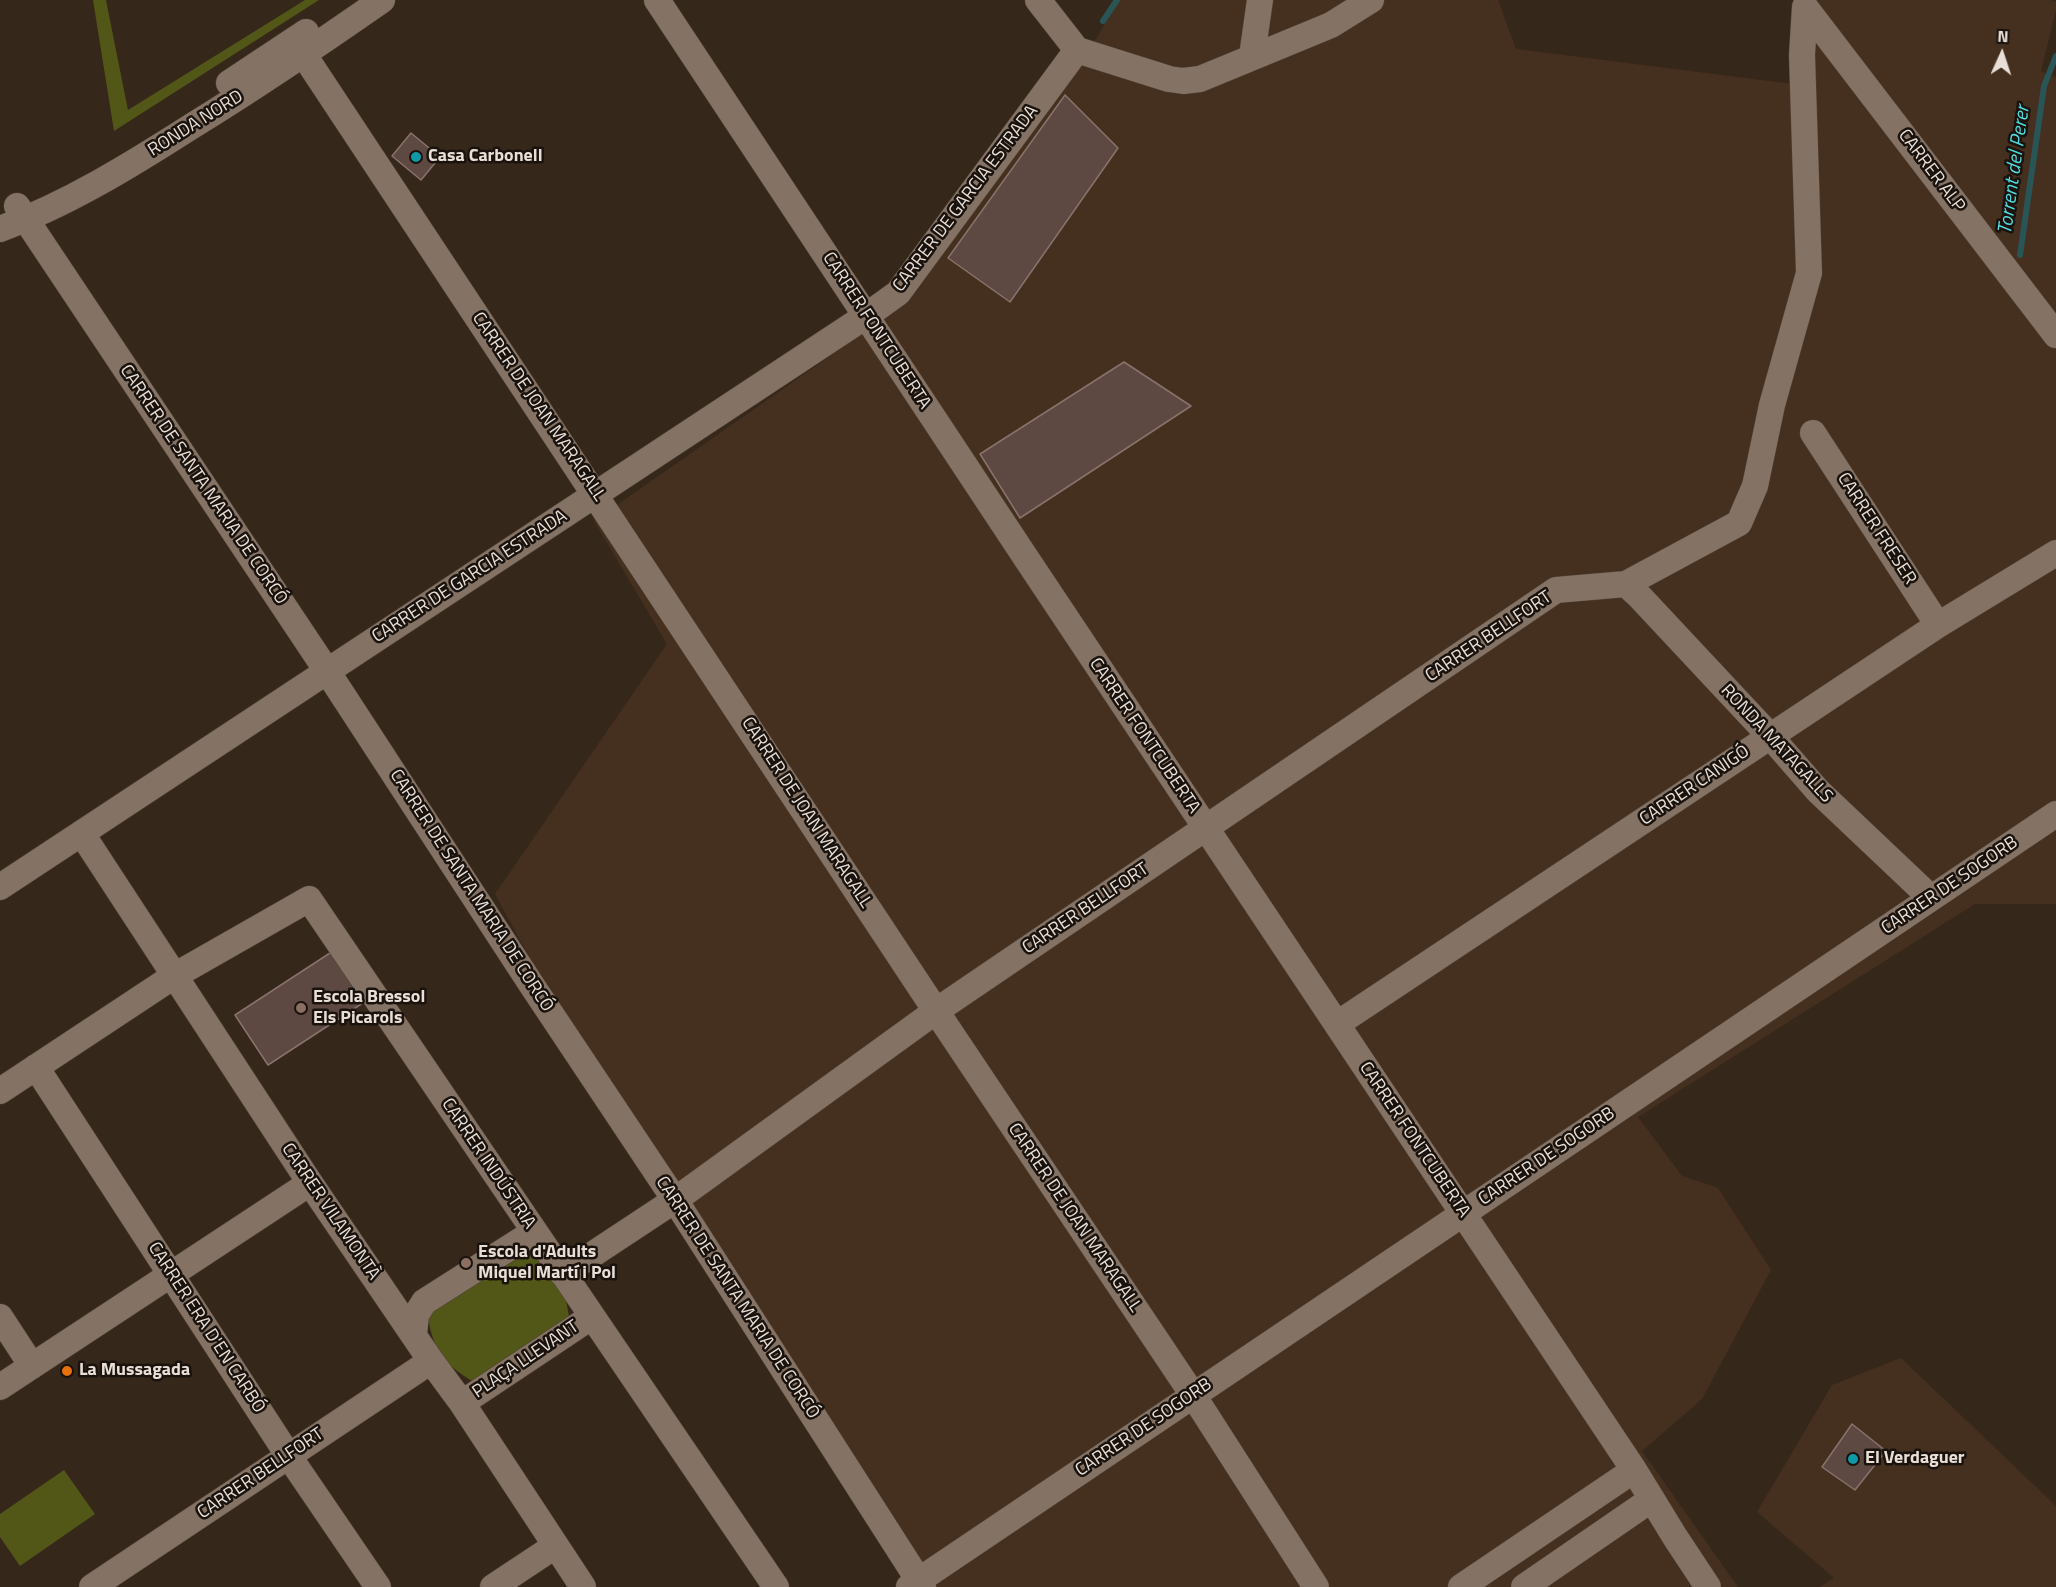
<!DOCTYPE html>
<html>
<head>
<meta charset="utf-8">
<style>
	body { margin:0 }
	#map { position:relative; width:2056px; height:1587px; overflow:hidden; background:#36271b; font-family:"Titillium Web",sans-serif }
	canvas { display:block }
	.north { position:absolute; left:1972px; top:24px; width:60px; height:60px; -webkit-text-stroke:4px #19120d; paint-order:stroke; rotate:3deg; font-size:16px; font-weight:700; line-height:24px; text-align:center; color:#e9dfd7 }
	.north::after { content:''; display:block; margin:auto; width:21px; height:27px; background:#e9dfd7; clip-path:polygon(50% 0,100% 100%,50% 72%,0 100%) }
</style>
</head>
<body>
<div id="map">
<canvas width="2056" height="1587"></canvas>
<div class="north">N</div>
</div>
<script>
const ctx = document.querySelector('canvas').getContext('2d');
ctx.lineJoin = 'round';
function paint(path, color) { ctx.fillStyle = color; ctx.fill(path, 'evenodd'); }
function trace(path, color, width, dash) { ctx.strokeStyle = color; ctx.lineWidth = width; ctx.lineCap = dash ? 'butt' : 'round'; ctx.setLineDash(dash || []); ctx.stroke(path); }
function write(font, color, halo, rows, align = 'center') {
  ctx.font = font + ' "Titillium Web",sans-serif'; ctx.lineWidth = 5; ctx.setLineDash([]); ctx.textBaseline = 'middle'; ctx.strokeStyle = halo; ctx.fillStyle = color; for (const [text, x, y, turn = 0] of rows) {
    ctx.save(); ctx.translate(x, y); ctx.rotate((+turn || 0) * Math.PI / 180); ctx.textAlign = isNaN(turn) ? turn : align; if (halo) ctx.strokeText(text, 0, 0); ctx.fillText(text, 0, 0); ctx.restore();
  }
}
paint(new Path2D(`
	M1117,0H1498L1516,49L1793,84L1795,0H2051L2056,2V10L2041,71L2056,77V904H1975L1638,1117L1682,1176L1718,1188L1771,1270L1702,1399L1642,1451L1738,1587H930L530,987L531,960L495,894L667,644L594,521L856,338L906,297L1077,61L1098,36Z
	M1901,1358L2056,1506V1587H1820L1834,1578L1757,1512L1832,1385Z`), '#45301f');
paint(new Path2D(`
	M93,0H106L128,110L305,0H319L114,131Z
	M520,1249L541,1261L566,1300L570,1322L474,1382C441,1363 432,1348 427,1310Z
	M64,1470L95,1514L20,1566L0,1537V1514Z`), '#525617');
trace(new Path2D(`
	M1103,21L1117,0
	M2020,255L2044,86L2056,56`), '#295556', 6);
const building = new Path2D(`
	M1065,95L1118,148L1010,302L948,258Z
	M411,133L440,157L421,180L392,156Z
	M1124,362L1191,406L1020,518L980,454Z
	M333,951L366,1001L268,1065L235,1015Z
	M1852,1424L1886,1451L1855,1490L1822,1467Z`);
paint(building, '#5d4842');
trace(building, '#89726c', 1.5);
const minor = new Path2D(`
	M657,0L1026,558L1634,1470L1675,1537L1708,1587
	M1038,0L1077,50
	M1805,7L2056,335
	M294,40L936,1011L1193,1395L1316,1587
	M1077,50L1169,79L1183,81L1200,79L1331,25L1371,0
	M1252,56L1260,0
	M229,83L306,32
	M17,206L327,671L533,987L675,1200L923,1587
	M0,229C68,204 131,165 192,126C257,86 319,44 382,0
	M1813,433L1938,625
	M1626,584L1640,597L1770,736L1818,791L1931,898
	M82,834L310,1183L431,1361L462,1403L583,1587
	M0,887L866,316L898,293L1077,50
	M1337,1024L1938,625L2056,553
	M36,1067L288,1455L378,1587
	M0,1091L174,976L309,899L776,1587
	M563,1274L675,1200L936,1011L1556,590L1626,584L1739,523L1755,486L1772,405L1809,273L1802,55L1805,7
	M0,1317L32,1366
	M414,1334L416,1315L424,1302L534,1232
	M0,1387L310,1183
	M462,1403L591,1317
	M92,1587L431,1361
	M493,1587L555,1546
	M909,1587L2056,814
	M1461,1587L1634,1470
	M1524,1587L1652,1499`);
trace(minor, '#4f4237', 27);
trace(minor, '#847264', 26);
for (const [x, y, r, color] of [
	[416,157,6,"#0f9aa8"],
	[301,1008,6,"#8d6e63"],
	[466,1263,6,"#8d6e63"],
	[67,1371,6,"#e8710a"],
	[1853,1459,6,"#0f9aa8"]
]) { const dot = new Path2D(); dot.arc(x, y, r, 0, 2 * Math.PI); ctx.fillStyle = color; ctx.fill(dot); trace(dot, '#19120d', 2); }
write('18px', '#e9dfd7', '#19120d', [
	["RONDA NORD",196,124,-32],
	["CARRER ALP",1931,171,53],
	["CARRER DE GARCIA ESTRADA",966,199,-53],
	["CARRER FONTCUBERTA",876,331,57],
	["CARRER DE JOAN MARAGALL",538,407,56],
	["CARRER DE SANTA MARIA DE CORCÓ",203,485,56],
	["CARRER FRESER",1876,529,57],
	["CARRER DE GARCIA ESTRADA",470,577,-33],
	["CARRER BELLFORT",1489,637,-34],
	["CARRER FONTCUBERTA",1144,736,56],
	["RONDA MATAGALLS",1776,744,47],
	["CARRER CANIGÓ",1695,786,-34],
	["CARRER DE JOAN MARAGALL",806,813,57],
	["CARRER DE SOGORB",1950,886,-34],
	["CARRER DE SANTA MARIA DE CORCÓ",471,891,57],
	["CARRER BELLFORT",1086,909,-34],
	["CARRER FONTCUBERTA",1414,1140,56],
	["CARRER DE SOGORB",1547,1157,-34],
	["CARRER INDÚSTRIA",488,1164,56],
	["CARRER VILAMONTÀ",330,1212,56],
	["CARRER DE JOAN MARAGALL",1074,1218,56],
	["CARRER DE SANTA MARIA DE CORCÓ",737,1298,57],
	["CARRER ERA D'EN CARBÓ",206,1328,57],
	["PLAÇA LLEVANT",526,1360,-34],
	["CARRER DE SOGORB",1144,1428,-34],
	["CARRER BELLFORT",261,1474,-34]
]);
write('bold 18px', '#e9dfd7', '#19120d', [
	["Casa Carbonell",428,157],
	["Escola Bressol",313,998],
	["Els Picarols",313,1019],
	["Escola d'Adults",478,1253],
	["Miquel Martí i Pol",478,1274],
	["La Mussagada",79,1371],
	["El Verdaguer",1865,1459]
], 'left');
write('italic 20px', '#4cdee1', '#19120d', [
	["Torrent del Perer",2015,170,-82]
]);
</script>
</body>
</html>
